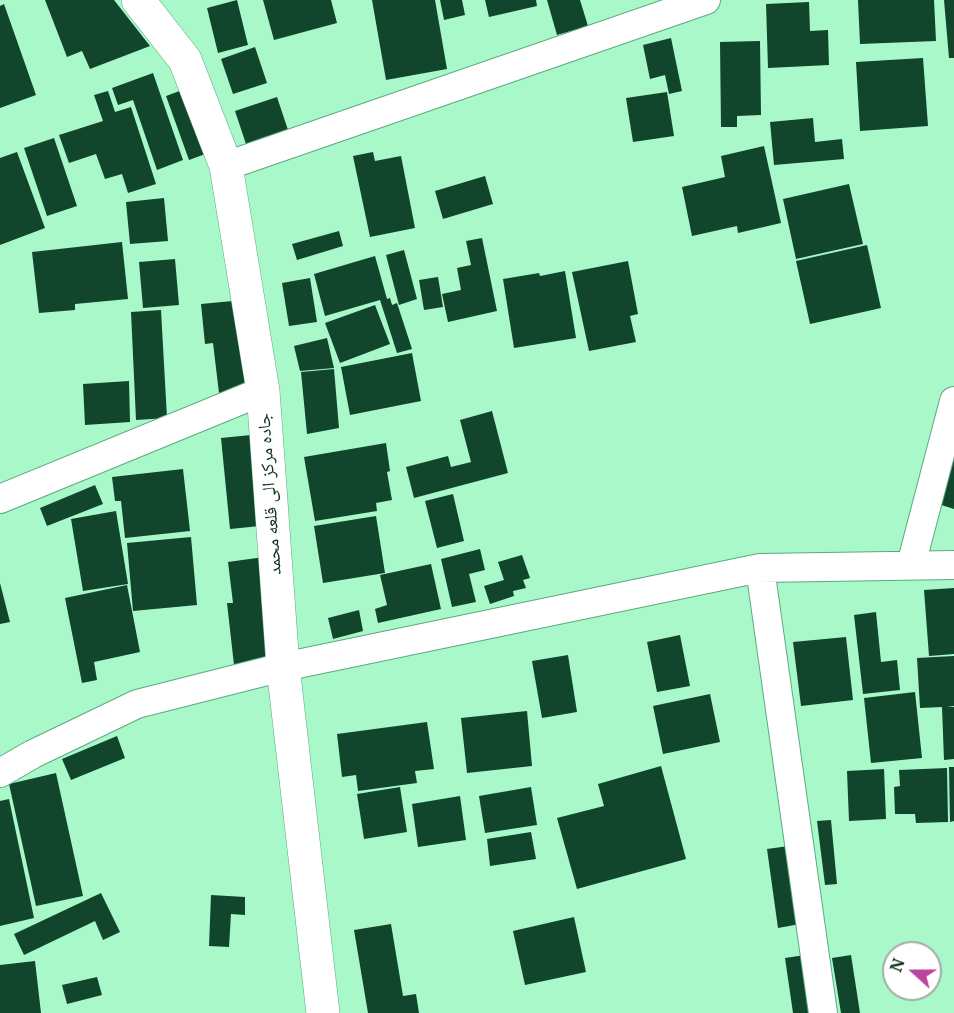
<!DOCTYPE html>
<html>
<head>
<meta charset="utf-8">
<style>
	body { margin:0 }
	#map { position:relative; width:954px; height:1013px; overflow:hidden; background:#a9f8ca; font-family:Merriweather,serif }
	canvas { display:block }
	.north { position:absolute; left:882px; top:941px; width:60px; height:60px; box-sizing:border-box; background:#fff; border:2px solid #a0ada6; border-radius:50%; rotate:291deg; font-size:16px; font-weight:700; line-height:24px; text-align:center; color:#113120 }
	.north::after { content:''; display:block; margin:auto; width:21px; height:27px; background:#b8449d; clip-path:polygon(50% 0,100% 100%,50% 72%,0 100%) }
</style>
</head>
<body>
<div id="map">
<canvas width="954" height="1013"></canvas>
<div class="north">N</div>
</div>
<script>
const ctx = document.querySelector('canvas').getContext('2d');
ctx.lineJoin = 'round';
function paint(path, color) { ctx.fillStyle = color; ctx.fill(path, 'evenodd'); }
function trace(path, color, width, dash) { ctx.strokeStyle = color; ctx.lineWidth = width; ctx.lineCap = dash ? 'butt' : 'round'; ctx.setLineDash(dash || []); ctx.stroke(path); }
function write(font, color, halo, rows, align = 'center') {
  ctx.font = font + ' Merriweather,"Noto Naskh Arabic",serif'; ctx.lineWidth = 6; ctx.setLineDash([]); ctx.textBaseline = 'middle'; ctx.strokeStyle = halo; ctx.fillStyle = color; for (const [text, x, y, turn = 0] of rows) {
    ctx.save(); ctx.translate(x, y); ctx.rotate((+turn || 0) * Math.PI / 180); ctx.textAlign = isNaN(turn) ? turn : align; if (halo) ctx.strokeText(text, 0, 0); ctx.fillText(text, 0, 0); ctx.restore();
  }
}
paint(new Path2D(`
	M45,0H114L150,46L90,69L82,51L67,57Z
	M237,0L248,45L218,53L207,8Z
	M263,0H331L337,23L274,40Z
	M372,0H435L447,69L386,80Z
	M440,0H462L465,15L444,20Z
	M485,0H536L537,6L489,17Z
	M547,0H580L588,26L557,35Z
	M858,0H934L936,41L860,44Z
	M944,0H954V58H949Z
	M809,2L810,31L828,30L829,65L768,68L766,4Z
	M4,4L36,95L0,108V6Z
	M671,38L682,91L669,94L665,75L650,79L643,45Z
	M760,41L761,115L737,116V127H721L720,42Z
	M255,47L267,83L233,94L221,59Z
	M923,58L928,126L860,131L856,62Z
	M153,73L183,160L157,170L133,100L118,105L112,88Z
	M185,89L208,153L189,160L166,96Z
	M108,91L115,112L131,107L156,184L128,193L122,174L105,179L96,154L69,163L59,135L103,121L94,95Z
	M667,92L674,136L633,142L626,98Z
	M277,97L289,133L247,147L235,111Z
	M813,118L815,142L842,139L844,159L774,165L770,122Z
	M54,138L77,206L47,216L24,148Z
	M764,146L781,223L738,233L737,226L692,236L682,187L725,177L721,156Z
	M17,152L45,228L0,245V158Z
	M373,152L375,161L401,156L415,228L370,237L353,156Z
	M485,176L493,204L443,219L435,191Z
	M849,184L863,244L796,259L783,199Z
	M164,198L168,241L130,244L126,202Z
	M339,231L343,246L297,260L292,244Z
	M482,238L497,311L448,322L442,294L461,290L457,268L471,265L466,241Z
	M122,242L128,299L75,304V310L39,313L32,252Z
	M867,245L881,308L810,324L796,261Z
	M404,250L417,299L399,305L386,255Z
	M375,256L387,299L390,298L392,305L397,303L412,349L397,353L380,300L325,316L314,274Z
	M175,259L179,305L143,308L139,262Z
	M628,261L638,314L630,316L636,342L589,351L572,272Z
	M565,271L576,338L514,348L503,279L539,273L540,276Z
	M438,277L443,307L424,310L419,280Z
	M310,278L317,322L289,326L282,283Z
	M243,300L252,390L219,393L213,343L205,344L201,304Z
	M375,305L390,344L340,363L325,323Z
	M161,310L167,418L136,420L131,312Z
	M327,338L334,368L300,371L294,346Z
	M412,353L421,401L350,415L341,367Z
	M334,369L339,428L307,434L301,372Z
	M129,381L130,422L85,425L83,384Z
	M492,411L508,473L414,498L406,467L448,456L451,467L471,462L460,420Z
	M251,435L260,526L230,529L221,438Z
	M386,443L390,471L387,472L392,500L376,503L377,511L315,521L304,457Z
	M954,448V509L932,502Z
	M183,469L190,531L125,538L121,501H115L112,477Z
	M95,485L103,504L47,526L40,508Z
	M453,494L464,541L437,548L425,501Z
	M116,511L128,584L83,591L71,519Z
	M376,516L385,573L323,583L314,526Z
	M191,537L197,605L133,611L127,543Z
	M480,549L485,570L469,574L476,602L452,607L441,559Z
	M522,555L530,578L523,580L526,588L513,591L514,596L490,604L484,586L504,580L498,562Z
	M264,557L276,660L234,665L227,603H233L228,562Z
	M431,564L441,609L378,623L375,609L387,605L380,575Z
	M0,583L10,622L0,624Z
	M127,585L140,652L94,662L97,680L82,683L65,598Z
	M954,588V654L929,656L924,590Z
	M359,610L363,631L333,639L328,618Z
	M876,612L881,662L897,660L900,690L863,694L854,615Z
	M680,635L690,686L657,692L647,642Z
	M846,637L853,700L801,706L793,642Z
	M568,655L577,712L542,718L532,661Z
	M954,656V706L947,707H954V759L944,760L942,707L920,708L917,658Z
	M915,692L922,758L871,763L864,698Z
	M710,694L720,742L663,754L653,706Z
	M527,711L532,766L467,773L461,718Z
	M427,722L434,769L415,771L417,783L358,791L356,775L342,777L337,734Z
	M117,736L125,758L71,780L62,759Z
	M661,766L686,859L577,889L557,818L604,806L598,784Z
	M949,767H954V821L950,822Z
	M947,768L948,822L916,823L915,814H895L894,787L900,786L899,770Z
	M884,769L886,819L849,821L847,771Z
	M56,773L83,896L36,906L9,784Z
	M400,787L407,832L364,839L357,794Z
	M531,787L537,825L485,833L479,796Z
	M460,796L466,840L418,847L412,804Z
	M9,799L34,918L0,926V801Z
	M831,820L837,884L825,885L817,821Z
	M531,832L536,859L490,866L487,839Z
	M789,846L800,924L778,928L767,849Z
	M101,893L120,932L103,940L95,921L24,955L14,934Z
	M211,895L245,897V915L231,914L229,947L209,946Z
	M574,917L586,972L525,985L513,931Z
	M391,924L403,996L416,994L419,1013H368L354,930Z
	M805,955L814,1013H793L785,958Z
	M851,955L860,1013H841L832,958Z
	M35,961L41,1013H0V965Z
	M97,977L102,995L67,1004L62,985Z`), '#11452c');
const street = new Path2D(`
	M226,166L706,0
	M0,499L263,391
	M911,565L954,401
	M760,568L823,1013
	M0,773L33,754L137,704L283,667L760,568L954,565`);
const secondary = new Path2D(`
	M138,0L185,60L226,166L263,391L283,667L323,1013`);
trace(street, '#5ca97f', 30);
trace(secondary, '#5ca97f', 34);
trace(street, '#fff', 28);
trace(secondary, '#fff', 33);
write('18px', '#113120', '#fff', [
	["جاده مرکز الی قلعه محمد",270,494,-94]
]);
</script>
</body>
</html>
